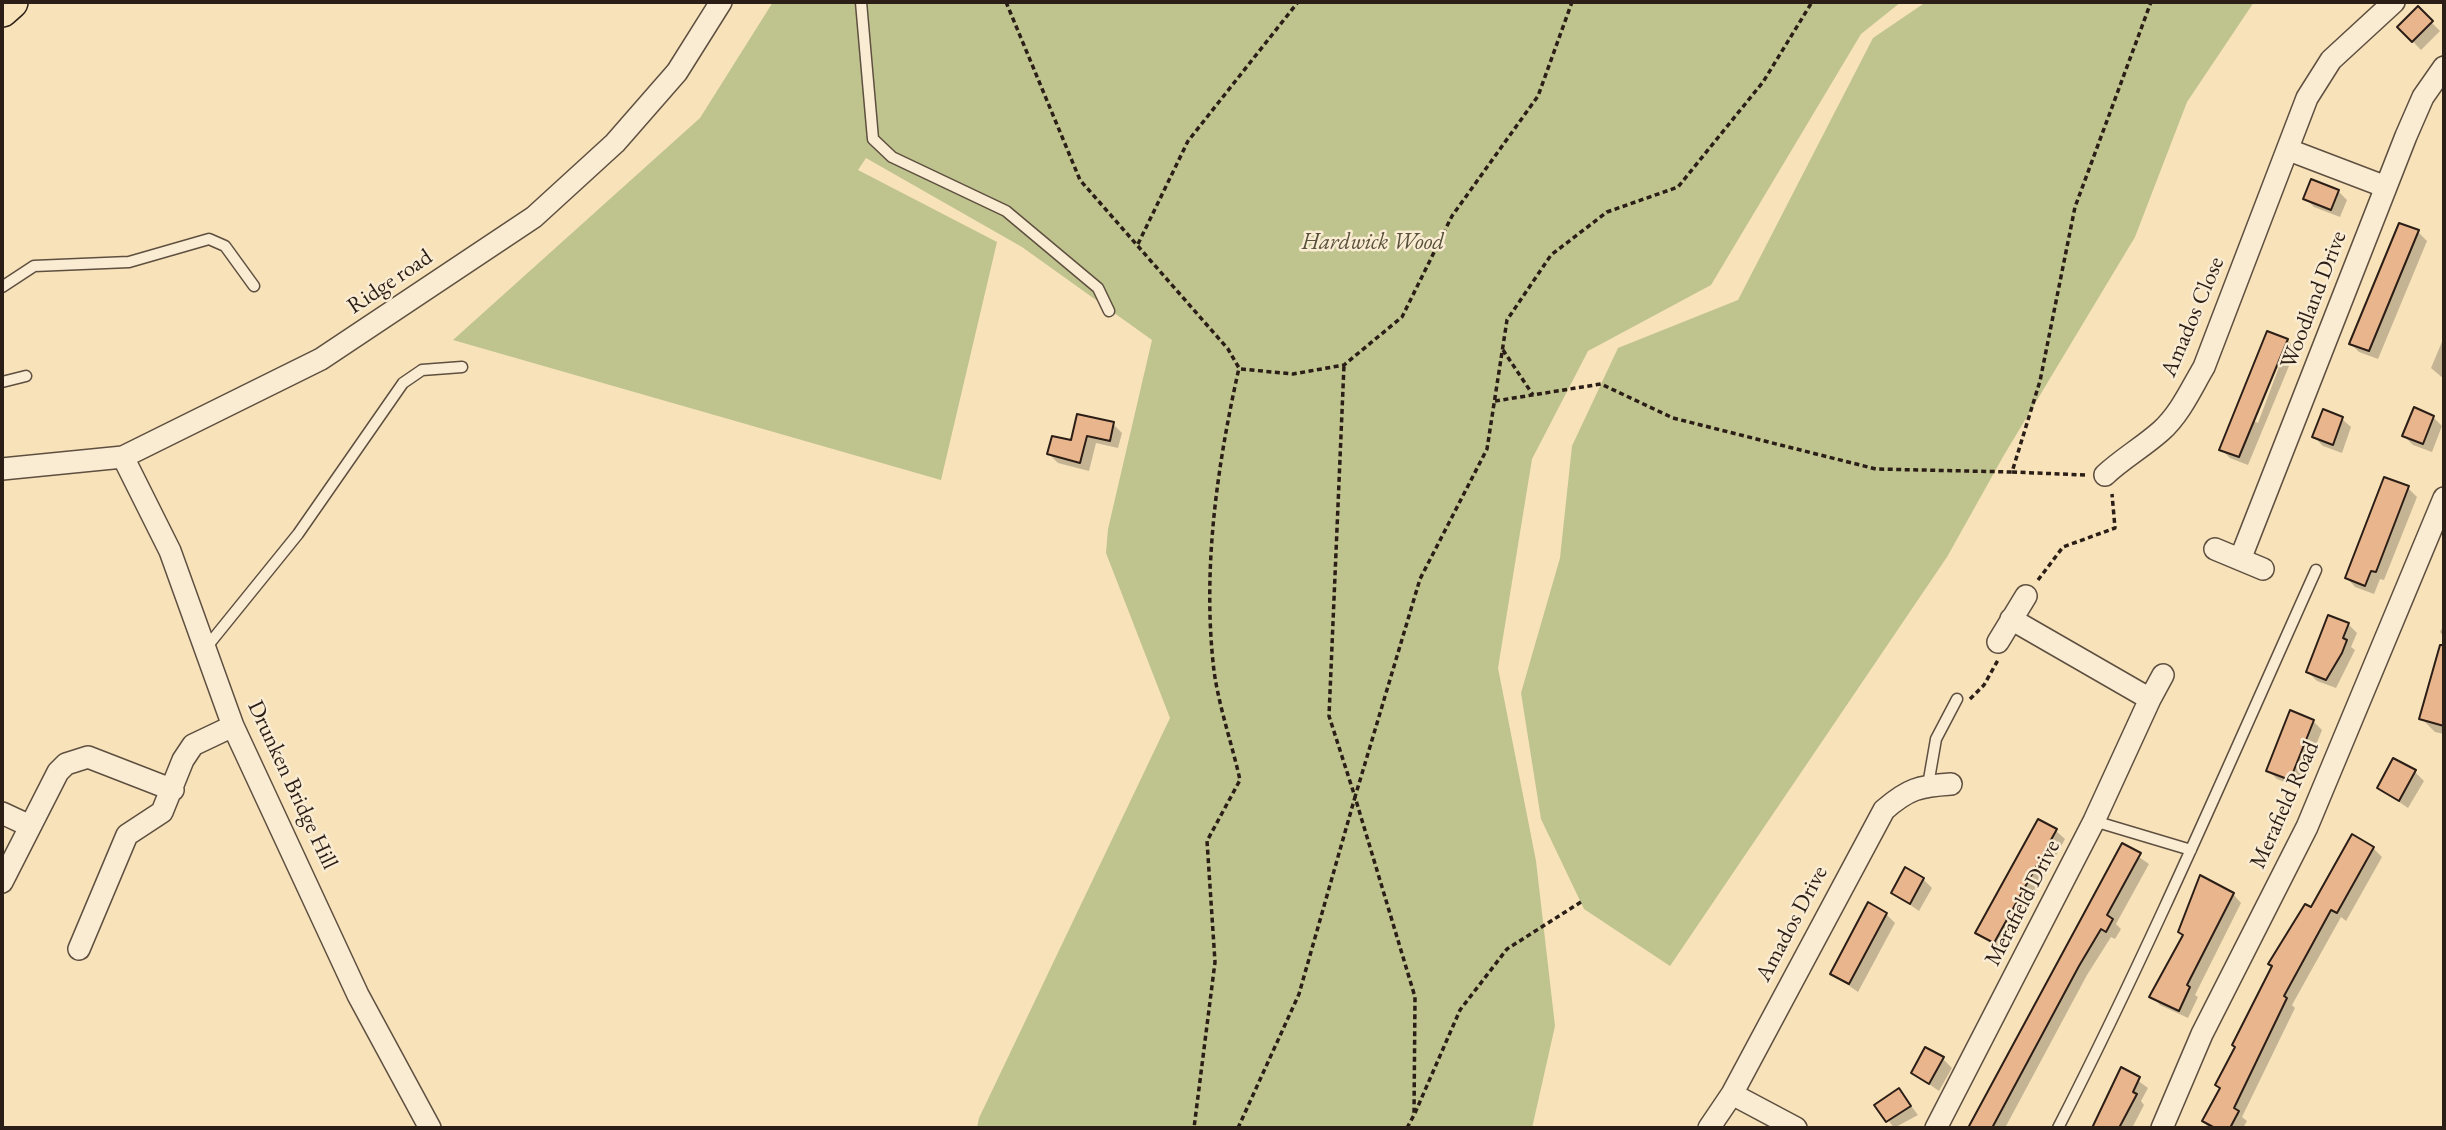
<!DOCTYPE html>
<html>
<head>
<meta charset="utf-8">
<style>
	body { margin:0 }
	#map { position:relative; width:2446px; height:1130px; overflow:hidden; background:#f7e2b9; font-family:"EB Garamond",serif }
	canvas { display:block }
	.frame { position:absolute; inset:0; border:4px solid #2b1e17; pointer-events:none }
</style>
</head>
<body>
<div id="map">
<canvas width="2446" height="1130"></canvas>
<div class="frame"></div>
</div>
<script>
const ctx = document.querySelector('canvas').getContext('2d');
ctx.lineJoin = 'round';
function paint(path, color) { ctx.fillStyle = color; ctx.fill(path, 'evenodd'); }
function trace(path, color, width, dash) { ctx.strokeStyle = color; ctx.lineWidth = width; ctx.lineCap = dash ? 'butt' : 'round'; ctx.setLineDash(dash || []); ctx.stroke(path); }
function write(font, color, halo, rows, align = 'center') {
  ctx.font = font + ' "EB Garamond",serif'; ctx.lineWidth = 5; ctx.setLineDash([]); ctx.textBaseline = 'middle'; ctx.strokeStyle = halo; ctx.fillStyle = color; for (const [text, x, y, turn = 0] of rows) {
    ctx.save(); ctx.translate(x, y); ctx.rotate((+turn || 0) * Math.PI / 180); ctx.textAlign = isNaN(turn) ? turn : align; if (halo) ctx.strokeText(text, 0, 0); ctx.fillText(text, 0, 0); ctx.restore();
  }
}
paint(new Path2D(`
	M773,2H1901L1861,34L1711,285L1588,351L1532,459L1498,668L1536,861L1555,1026L1532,1128H977L979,1118L1170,718L1106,553L1108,529L1152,340L1022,247L866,158L858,170L997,242L941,480L453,340L700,118Z
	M1926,2H2254L2187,102L2135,237L2004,455L1947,557L1670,966L1584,909L1541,819L1521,693L1560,558L1572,446L1618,348L1738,300L1873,38Z`), '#bfc38e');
paint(new Path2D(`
	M2418,9L2440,31L2421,50L2399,27Z
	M2338,191L2347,200L2340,217L2314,207L2305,198Z
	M2418,232L2427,241L2378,359L2359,352L2351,344Z
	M2268,334L2287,340L2296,349L2248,465L2230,458L2221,449ZM2284,343H2288L2258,423L2254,421Z
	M2444,337V379L2431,368Z
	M2433,417L2442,426L2432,452L2413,445L2404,436Z
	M2342,419L2351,427L2342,453L2323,446L2314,437Z
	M1113,424L1122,433L1118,448L1096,443L1089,471L1058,463L1049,454Z
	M2408,488L2417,497L2384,580L2380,579L2374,594L2355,587L2347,578Z
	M2348,624L2357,633L2351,647L2355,650L2336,688L2317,681L2308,672Z
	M2444,625V637L2440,632Z
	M2435,669L2444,672V734L2435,732L2421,718Z
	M2313,721L2322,730L2299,788L2277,779L2268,770Z
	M2415,772L2424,781L2408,808L2379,788Z
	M2056,831L2065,839L2003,951L1977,933Z
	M2123,846L2149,864L2116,924L2121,929L2115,939L2111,937L2087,975L2005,1128H1969Z
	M2373,848L2382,857L2346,921L2341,917L2292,1005L2295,1008L2242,1117L2247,1121L2243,1128H2208L2204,1121L2221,1089L2217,1085L2274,967L2312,910Z
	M1923,879L1932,888L1919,911L1893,893Z
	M2233,894L2241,903L2195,995L2198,997L2188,1018L2160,1005L2152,996Z
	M1886,914L1895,923L1858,992L1832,974Z
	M1943,1059L1952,1068L1939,1091L1913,1073Z
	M2122,1069L2148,1088L2141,1101L2144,1105L2132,1128H2100L2096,1124Z
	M1899,1090L1918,1115L1894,1128L1877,1105Z`), '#0003');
const building = new Path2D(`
	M2418,6L2433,21L2412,42L2397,27Z
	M2311,179L2339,190L2331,210L2303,199Z
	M2399,223L2419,230L2369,351L2349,344Z
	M2267,331L2288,339L2239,457L2219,450Z
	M2414,407L2434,416L2423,444L2402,436Z
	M2323,409L2343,417L2333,445L2312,437Z
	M1077,414L1114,422L1110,441L1087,436L1080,463L1047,454L1052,436L1071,440Z
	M2384,477L2409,486L2376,572L2371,571L2365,586L2345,578Z
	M2328,615L2349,623L2343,638L2347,640L2342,653L2326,680L2306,672Z
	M2440,645H2444V726L2419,719Z
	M2290,710L2314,720L2290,780L2266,771Z
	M2393,758L2416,770L2399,801L2377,788Z
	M2038,819L2057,829L1994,943L1975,933Z
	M2352,834L2374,847L2337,913L2331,910L2284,996L2287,998L2234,1108L2239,1111L2230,1128H2215L2202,1121L2220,1088L2215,1085L2235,1047L2232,1045L2272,966L2268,964L2305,904L2311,907Z
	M2122,843L2141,853L2107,915L2113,919L2106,932L2101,929L2079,966L1992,1128H1968Z
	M1905,867L1924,878L1910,904L1891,893Z
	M2200,875L2234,893L2187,985L2190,987L2179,1011L2149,997L2183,935L2178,932Z
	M1868,902L1887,913L1849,984L1830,974Z
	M1925,1047L1944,1057L1929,1084L1911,1073Z
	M2121,1067L2140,1077L2133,1092L2137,1094L2119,1128H2092Z
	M1899,1088L1911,1106L1886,1122L1874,1105Z`);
paint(building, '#e9b58c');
trace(building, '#2b1e17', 2);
const service = new Path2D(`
	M861,2L873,139L892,157L1006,211L1098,288L1109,311
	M2,287L34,266L129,262L209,239L225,246L254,286
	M2,382L26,376
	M205,649L298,534L403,383L422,370L462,367
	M1928,785L1936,739L1957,699
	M2094,821L2191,850
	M2058,1128C2151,946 2232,757 2316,570`);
const minor = new Path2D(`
	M2289,150L2386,187
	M123,457L170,551L233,726L358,995L430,1128
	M2,469L123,457L321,359L534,217L615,143L677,72L721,2
	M2105,475C2122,459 2143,447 2161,431C2180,414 2191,389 2204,367L2307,98L2331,60L2394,2
	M2215,549L2263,569
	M2241,557L2406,136L2423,97L2444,67
	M1998,642L2026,596
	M2150,699L2163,675
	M2,813L30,826
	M2,882L58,772L66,764L88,757L173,790
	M79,949L127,835L162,812L183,760L193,745L233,726
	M1732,1094L1796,1128
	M1709,1128L1732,1094L1884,810C1908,789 1919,786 1951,784
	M1936,1128L2094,821L2150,699L2011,619
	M2162,1128L2202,1034L2307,827L2444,498`);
const trunk = new Path2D(`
	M2,10L11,2`);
trace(service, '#5e4f40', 13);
trace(minor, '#5e4f40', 24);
trace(trunk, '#2b1e17', 36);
trace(new Path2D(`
	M1006,2L1080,180L1228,349L1239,368C1217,466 1202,570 1214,671C1219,707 1232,744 1240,780L1207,841L1215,962L1194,1128
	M1138,244L1188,141L1298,2
	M1503,350L1533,395
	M1241,369L1293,374L1344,365L1402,317L1452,216L1538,96L1572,2
	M1495,401L1601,384L1673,418L1876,469L2012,472
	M2085,475L2012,472L2040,381L2075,207L2151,2
	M2038,580L2063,547L2115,528L2112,494
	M1970,699L1984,685L1998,660
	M1415,1113L1460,1010L1507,949L1581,902
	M1238,1128L1299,994L1355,797L1329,716L1344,365
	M1407,1128L1414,1115L1415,997L1355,797L1420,579L1487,449L1507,320L1551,255L1607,212L1678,187L1763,82L1812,2`), '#2b1e17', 3.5, [5, 3.5]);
trace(service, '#faecd2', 10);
trace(minor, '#faecd2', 21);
trace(trunk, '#f7e2b9', 33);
write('italic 23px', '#57503b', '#faecd2', [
	["Hardwick Wood",1373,243]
]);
write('23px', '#2b1e17', '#faecd2', [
	["Ridge road",390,282,-34],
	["Woodland Drive",2314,300,-69],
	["Amados Close",2193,317,-67],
	["Drunken Bridge Hill",292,785,65],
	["Merafield Road",2285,805,-66],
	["Merafield Drive",2023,903,-63],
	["Amados Drive",1792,924,-62]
]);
</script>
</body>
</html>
